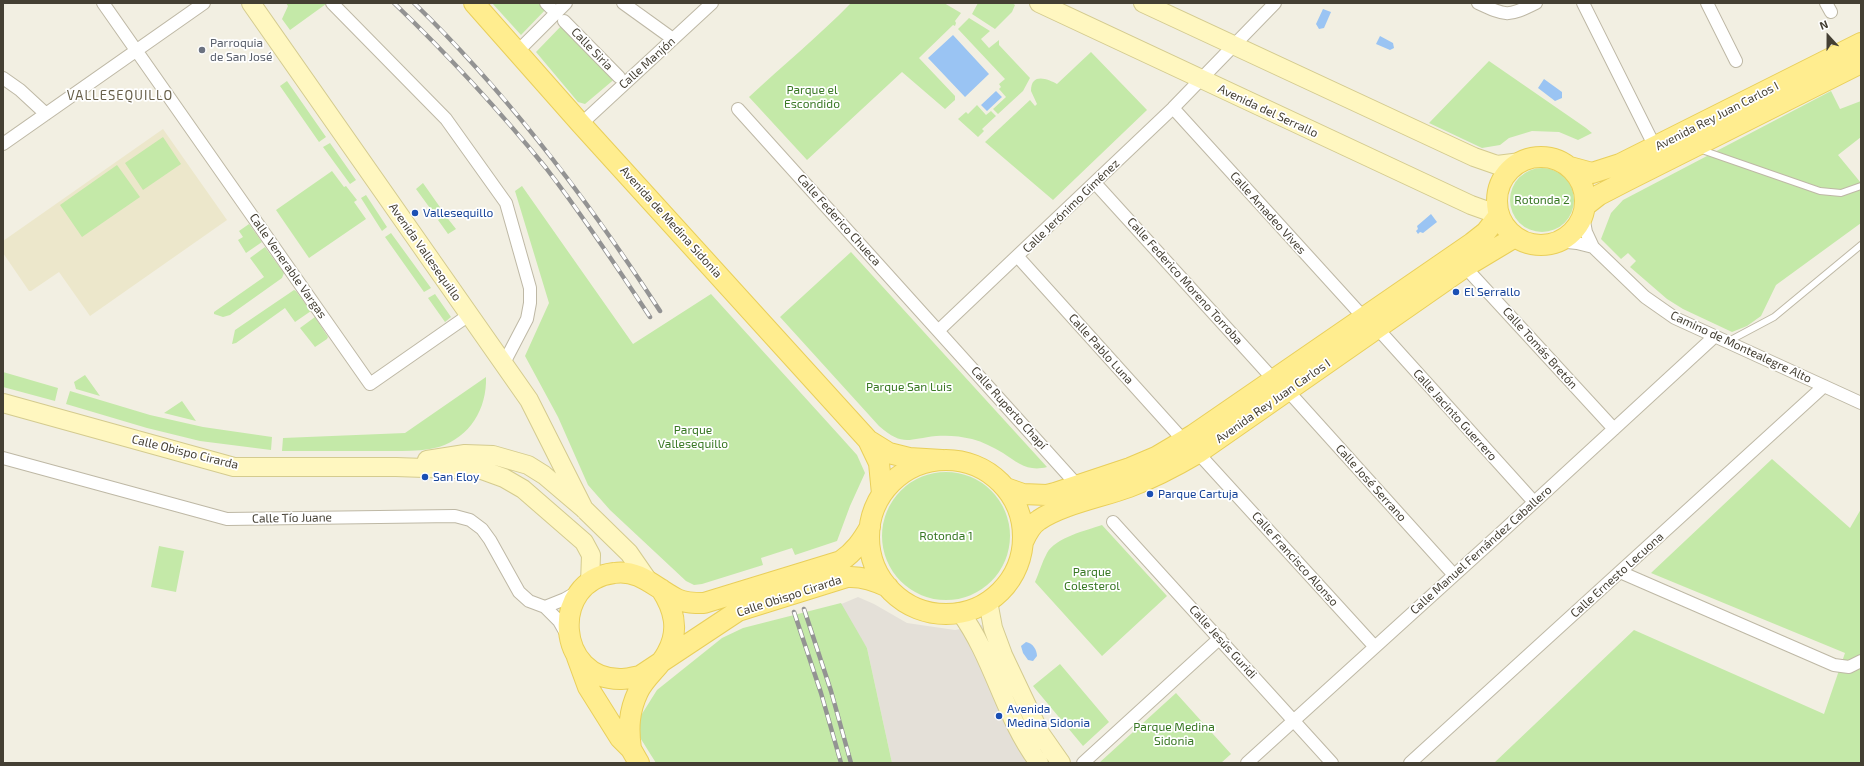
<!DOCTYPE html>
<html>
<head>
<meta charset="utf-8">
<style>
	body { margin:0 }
	#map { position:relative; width:1864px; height:766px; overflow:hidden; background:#f2efe2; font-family:"Exo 2",sans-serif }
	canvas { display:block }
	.frame { position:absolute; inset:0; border:4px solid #443f33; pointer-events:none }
	.north { position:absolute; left:1808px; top:16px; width:40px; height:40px; -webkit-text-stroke:3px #fff; paint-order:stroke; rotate:339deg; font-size:11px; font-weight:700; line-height:16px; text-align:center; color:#443f33 }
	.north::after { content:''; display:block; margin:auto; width:14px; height:18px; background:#443f33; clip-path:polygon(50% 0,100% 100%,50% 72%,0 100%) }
</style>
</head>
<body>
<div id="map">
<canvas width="1864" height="766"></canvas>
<div class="frame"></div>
<div class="north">N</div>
</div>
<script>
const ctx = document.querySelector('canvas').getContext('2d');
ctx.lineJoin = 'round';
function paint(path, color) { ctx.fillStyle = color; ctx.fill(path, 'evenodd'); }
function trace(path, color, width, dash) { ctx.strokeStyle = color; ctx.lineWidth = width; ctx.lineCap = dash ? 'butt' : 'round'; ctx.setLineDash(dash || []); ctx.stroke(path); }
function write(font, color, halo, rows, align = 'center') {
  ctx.font = font + ' "Exo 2",sans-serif'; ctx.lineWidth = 3.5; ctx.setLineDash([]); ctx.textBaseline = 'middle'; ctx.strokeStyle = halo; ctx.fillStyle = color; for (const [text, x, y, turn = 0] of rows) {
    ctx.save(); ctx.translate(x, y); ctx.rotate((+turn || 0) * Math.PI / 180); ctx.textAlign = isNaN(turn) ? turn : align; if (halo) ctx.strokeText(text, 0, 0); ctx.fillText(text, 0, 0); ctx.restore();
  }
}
paint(new Path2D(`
	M858,597L874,604L907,623L955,630L982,625L1035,742L1050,763H892L867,648L839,605Z`), '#e4e0d8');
paint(new Path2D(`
	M163,129L227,220L90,316L59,272L31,291H29L3,253V241Z`), '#ece7cb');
paint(new Path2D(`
	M286,3H324L326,4L290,30L282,19L288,6Z
	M492,3H544L548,7L521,35Z
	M851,3H944L961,13L955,21L956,23L955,26L953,25L919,58L955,96V100L945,109L902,72L807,160L749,97C783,65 819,36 851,3Z
	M978,3H1012L1015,5L1012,12L995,29L972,14Z
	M969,18L990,31L981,39L989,48L999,40V45L1030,78L1023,91L998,114L993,109L1006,97L999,89L1001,87L999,84L1005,79L958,29Z
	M564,23L617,77L585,104L578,102L536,52Z
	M1091,52L1147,110L1053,200L985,142L1030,100L1035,106L1037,104L1031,91C1031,72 1048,79 1057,84Z
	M1489,61L1586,128L1592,133L1578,140L1559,132L1532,131L1509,138L1500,145L1482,148L1429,123Z
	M287,81L326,137L319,142L280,86Z
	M1831,91L1840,109L1861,101V137L1838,155L1861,183V223L1776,285L1761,316L1747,326L1732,332L1683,309L1667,299L1630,267L1636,261L1628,253L1621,259L1601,239L1611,213L1623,200Z
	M977,105L986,115L991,111L996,116L982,129L984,131L978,137L958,119L966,112L968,114Z
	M163,137L181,164L143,190L125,163Z
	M330,143L356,180L350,184L323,147Z
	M117,165L140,197L82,237L60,205Z
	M1510 200a32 32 0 1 1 64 0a32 32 0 1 1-64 0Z
	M332,171L344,187L346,186L357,200L354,202L366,219L309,258L276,210Z
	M423,183L442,210L435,215L416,189Z
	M522,186L633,344L711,294L839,435L857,455L865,473L850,506L837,541L795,555L792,548L761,558L763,565L702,584L694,585L686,581L610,510L588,485L558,417L525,356L549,303L515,191Z
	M366,195L387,227L382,231L361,198Z
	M445,215L456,229L448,234L438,220Z
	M249,224L262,242L246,253L238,240L243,237L239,231Z
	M391,233L431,288L424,292L385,237Z
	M265,247L284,273L282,278L230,315L223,317L214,314V312L264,277L250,258Z
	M851,252L1047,467C1028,472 1018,463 1003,453C993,447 983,442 972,439C960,436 948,435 936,436C908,439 903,447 879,426L780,317Z
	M294,290L296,291L311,311L295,322L285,308L236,343L232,344L235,330Z
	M435,294L451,317L445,322L428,298Z
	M315,317L328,337L327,339L315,347L300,328Z
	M3,372L58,388L55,401L3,387Z
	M85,375L100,396L76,389L74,382Z
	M486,377C487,409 470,437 439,447C427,450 414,451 402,451H282L283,438L405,433Z
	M70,391L150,415L203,427L272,437L271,450L200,441L147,428L66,404Z
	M182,401L196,421L164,413Z
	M1772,459L1850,528L1861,509V763H1494L1634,630L1824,714L1845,653L1651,573Z
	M882 536a64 64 0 1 1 128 0a64 64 0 1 1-128 0Z
	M1102,525L1167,596L1102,656L1035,582C1039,573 1042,562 1047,553C1055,538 1087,530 1102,525Z
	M159,546L184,551L176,592L151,587Z
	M841,603L867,648L892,763H656L639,736L640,717L657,690L722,638L743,628Z
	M1060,664L1109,722L1083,746L1033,686Z
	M1176,693L1231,754L1221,763H1099Z`), '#c4e9a8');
paint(new Path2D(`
	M1323,9L1331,12L1324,28L1319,29L1316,24Z
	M953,35L989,74L965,97L928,58Z
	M1380,36L1393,43L1394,48L1390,50L1376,44Z
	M1544,79L1562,92V98L1555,101L1538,88Z
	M996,91L1002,97L987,111L981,105Z
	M1431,214L1437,222L1423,233L1420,232L1418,234L1416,231L1418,229L1417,226Z
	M1026,642C1033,643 1037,650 1037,656L1033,661L1028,660L1023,653L1021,646Z`), '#9ac4f3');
const lane = new Path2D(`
	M1699,149L1820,191L1841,193L1861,186
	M1727,342L1774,317L1861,245`);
const street = new Path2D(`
	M103,3L370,384L469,315
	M332,3L446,119L506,203L530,288V303L527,319L504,363
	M546,3L551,8
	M623,3L673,39
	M1478,3C1506,16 1508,17 1536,3
	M1583,3L1655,147
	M1707,3L1736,61
	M1826,3L1831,12
	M564,21L619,77
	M518,51L566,3
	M3,78L20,90L46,114
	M1173,108L1364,318
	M738,109L1078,486
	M581,124L712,3
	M3,144L204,3
	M1095,183L1274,380
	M1583,216L1586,232L1593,247L1645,297L1675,318L1861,403
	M1558,241L1577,243L1593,247
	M1018,257L1184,441
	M1465,267L1614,429
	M1377,328L1534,502
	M939,330L1173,108L1275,3
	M1288,391L1454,575
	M1198,453L1375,647
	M3,458L227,519L455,516L470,520L482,529L490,540L519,592L529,601L545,607L559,621L567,635
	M1113,522L1332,763
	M1620,572L1834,665L1849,667L1861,661
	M545,607L565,599L579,591
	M1083,763L1220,638
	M1247,763L1504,530L1715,336
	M1410,763L1824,386`);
const secondary = new Path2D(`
	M251,3L529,400L584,509
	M1039,3L1471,205L1499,215
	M1143,3L1474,157L1497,165L1521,162
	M3,403L234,467H396L482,470L504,478L523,489L584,542L591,555L590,583
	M427,460L465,454L493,455L528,465L544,475L584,509L629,553L647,579
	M988,601L993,628L1003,655L1040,733L1061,763
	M960,612C994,658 1004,717 1039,763`);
const primary = new Path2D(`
	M474,3L581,124L868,440L889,453L909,458L942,460
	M1497 201a44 44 0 1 1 88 0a44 44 0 1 1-88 0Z
	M1570,167L1592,173L1620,164L1861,43
	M1585,206L1599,195L1628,180L1861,63
	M868,440L879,463L882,494
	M869 537a77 77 0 1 1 154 0a77 77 0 1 1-154 0Z
	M1006,488L1023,494L1047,495L1055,493L1130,468L1156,457L1193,435L1472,243L1486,232L1499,215
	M870,527C862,541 855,551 841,561L704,603C695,603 685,603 677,599C655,588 640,569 614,573C549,581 556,681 622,679C628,679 635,677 640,676L738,611L847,577C862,576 874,580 888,587
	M1023,542C1027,533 1031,525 1039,520C1063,504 1102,497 1129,487C1153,478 1176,466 1198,453L1465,267L1515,237
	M577,657L588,687L620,738L631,749L639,763
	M631,749C628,728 629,711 638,692C645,677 660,667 667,653C680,630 674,609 661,589`);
trace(lane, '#beb8a5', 8);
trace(street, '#beb8a5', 14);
trace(secondary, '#d4cb8f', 20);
trace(primary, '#e9cf5a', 22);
trace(lane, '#fff', 6);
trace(street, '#fff', 12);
trace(secondary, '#fff7c0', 18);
trace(primary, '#ffed8f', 20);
const rail = new Path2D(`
	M394,3C448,55 499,110 546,168C583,216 617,267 650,317
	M414,3C509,95 588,200 660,311
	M804,609L831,691L851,763
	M794,612L821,693L841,763`);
trace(rail, '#939393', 4.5);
trace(rail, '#fff', 3, [9]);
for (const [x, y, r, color] of [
	[202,50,4,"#6b7280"],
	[415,213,4,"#1a4fb4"],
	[1456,292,4,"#1a4fb4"],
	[425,477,4,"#1a4fb4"],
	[1150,494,4,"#1a4fb4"],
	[999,716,4,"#1a4fb4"]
]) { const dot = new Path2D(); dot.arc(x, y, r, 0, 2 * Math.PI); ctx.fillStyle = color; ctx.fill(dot); trace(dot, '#fff', 1.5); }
write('12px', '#5b616d', '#fff', [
	["Parroquia",210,43],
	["de San José",210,57]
], 'left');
write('12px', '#443f33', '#fff', [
	["Calle Siria",592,49,46],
	["Calle Manjón",647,63,-42],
	["Avenida del Serrallo",1268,111,25],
	["Avenida Rey Juan Carlos I",1717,116,-27],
	["Calle Jerónimo Giménez",1071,206,-44],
	["Calle Amadeo Vives",1268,213,48],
	["Calle Federico Chueca",839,220,48],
	["Avenida de Medina Sidonia",671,222,48],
	["Avenida Vallesequillo",425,252,55],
	["Calle Venerable Vargas",288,266,55],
	["Calle Federico Moreno Torroba",1185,281,48],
	["Camino de Montealegre Alto",1741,347,25],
	["Calle Tomás Bretón",1540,348,48],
	["Calle Pablo Luna",1101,349,48],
	["Avenida Rey Juan Carlos I",1273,401,-35],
	["Calle Ruperto Chapí",1009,408,48],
	["Calle Jacinto Guerrero",1455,415,48],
	["Calle Obispo Cirarda",185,452,14],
	["Calle José Serrano",1371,483,48],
	["Calle Tío Juane",292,518,-1],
	["Calle Manuel Fernández Caballero",1481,550,-42],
	["Calle Francisco Alonso",1295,559,48],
	["Calle Ernesto Lecuona",1617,575,-42],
	["Calle Obispo Cirarda",789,596,-18],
	["Calle Jesús Guridi",1223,642,48]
]);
write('12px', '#397824', '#fff', [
	["Parque el",812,90],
	["Escondido",812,104],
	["Rotonda 2",1542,200],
	["Parque San Luis",909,387],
	["Parque",693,430],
	["Vallesequillo",693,444],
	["Rotonda 1",946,536],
	["Parque",1092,572],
	["Colesterol",1092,586],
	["Parque Medina",1174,727],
	["Sidonia",1174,741]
]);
write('12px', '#164399', '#fff', [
	["Vallesequillo",423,213],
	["El Serrallo",1464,292],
	["San Eloy",433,477],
	["Parque Cartuja",1158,494],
	["Avenida",1007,709],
	["Medina Sidonia",1007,723]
], 'left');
ctx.letterSpacing = '1px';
write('13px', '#675f49', '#fff', [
	["VALLESEQUILLO",120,96]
]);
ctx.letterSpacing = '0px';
</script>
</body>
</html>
